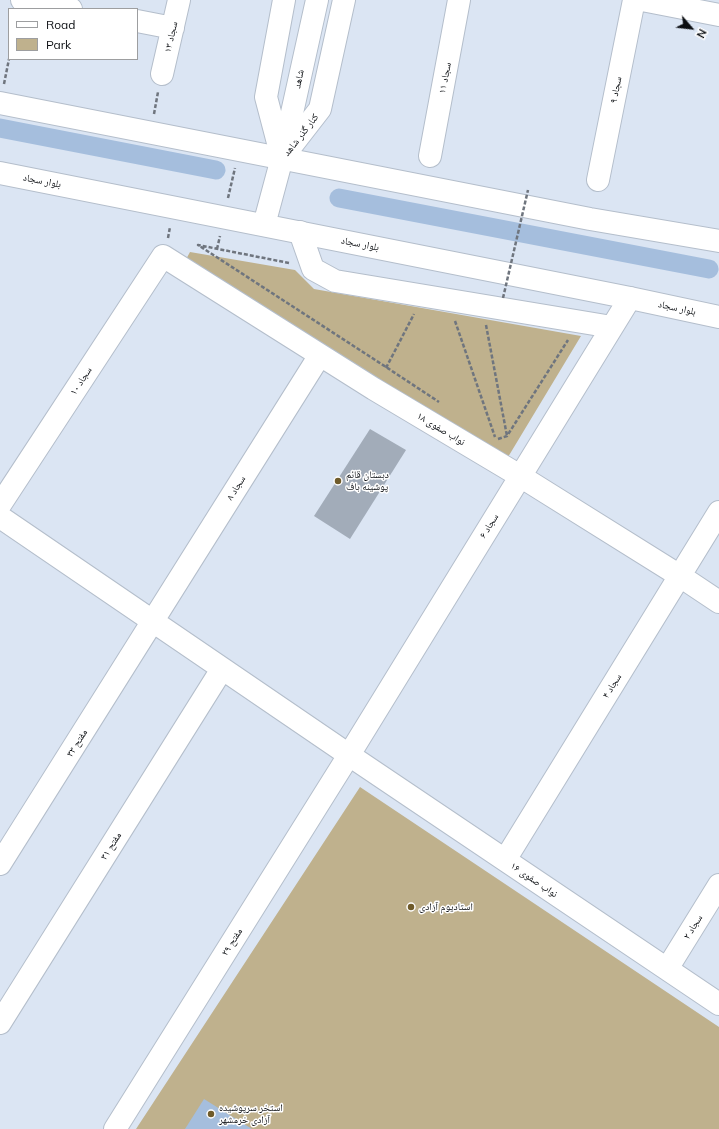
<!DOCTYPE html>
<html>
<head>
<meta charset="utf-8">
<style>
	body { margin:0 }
	#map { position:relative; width:719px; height:1129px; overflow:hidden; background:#dbe5f3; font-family:Mulish,sans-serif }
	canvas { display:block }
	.legend { position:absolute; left:8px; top:8px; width:130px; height:52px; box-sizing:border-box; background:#fff; border:1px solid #9d9ea0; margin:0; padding:5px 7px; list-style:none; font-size:12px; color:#0a0d11 }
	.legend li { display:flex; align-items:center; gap:8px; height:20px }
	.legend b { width:20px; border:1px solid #9d9ea0 }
	.north { position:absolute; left:671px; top:8px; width:40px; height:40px; -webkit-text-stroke:3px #fff; paint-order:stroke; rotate:118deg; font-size:11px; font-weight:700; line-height:16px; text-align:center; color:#0a0d11 }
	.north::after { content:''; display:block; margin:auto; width:14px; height:18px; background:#0a0d11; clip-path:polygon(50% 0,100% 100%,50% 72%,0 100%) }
</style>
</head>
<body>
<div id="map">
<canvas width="719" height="1129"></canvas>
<ul class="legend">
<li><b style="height:5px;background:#fff"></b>Road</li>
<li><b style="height:11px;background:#bfb18d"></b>Park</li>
</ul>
<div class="north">N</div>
</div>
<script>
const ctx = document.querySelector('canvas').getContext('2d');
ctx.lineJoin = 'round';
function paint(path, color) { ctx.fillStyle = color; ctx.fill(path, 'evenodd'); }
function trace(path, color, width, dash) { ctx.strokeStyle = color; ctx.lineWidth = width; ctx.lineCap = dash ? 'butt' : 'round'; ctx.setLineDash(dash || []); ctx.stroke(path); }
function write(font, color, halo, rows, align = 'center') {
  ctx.font = font + ' Mulish,"Noto Naskh Arabic",sans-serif'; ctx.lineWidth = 3; ctx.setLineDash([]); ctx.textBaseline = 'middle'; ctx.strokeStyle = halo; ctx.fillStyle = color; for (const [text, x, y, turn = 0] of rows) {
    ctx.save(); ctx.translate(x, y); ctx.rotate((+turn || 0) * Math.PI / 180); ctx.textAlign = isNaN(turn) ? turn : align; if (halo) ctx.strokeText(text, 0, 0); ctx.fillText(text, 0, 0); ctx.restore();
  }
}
paint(new Path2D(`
	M190,252L295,270L314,289L581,336L502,467L184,263Z
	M360,787L719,1027V1129H136Z`), '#bfb18d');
paint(new Path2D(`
	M204,1099L252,1129H185Z`), '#a5bedd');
trace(new Path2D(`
	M0,128L216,170
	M339,198L709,269`), '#a5bedd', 19);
paint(new Path2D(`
	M370,429L406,450L350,539L314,516Z`), '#a2acb9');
const minor = new Path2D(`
	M22,0L71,9
	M642,0L719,15
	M137,21L173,28
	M162,74L179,0
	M430,156L459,0
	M282,158L320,109L344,0
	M282,158L266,97L284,0
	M598,180L634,0
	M300,232L313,269L335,281L612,327
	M0,505L163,256L374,389L520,476L680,576L719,602
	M0,517L349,755L719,1004
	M505,860L719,512
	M0,864L320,355
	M667,969L719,885
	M0,1023L222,669
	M115,1129L349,755L630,298`);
const major = new Path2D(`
	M0,103L590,219L719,241
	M0,173L630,298L719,317
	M264,225L282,158L317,0`);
trace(minor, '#b4becb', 24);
trace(major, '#b4becb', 24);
trace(new Path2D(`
	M4,84L9,59
	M154,114L158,92
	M228,198L235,168
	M168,238L170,227
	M217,249L220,236
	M289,263L198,245L386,367L439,402
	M455,321L495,437
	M486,325L507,436
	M386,368L414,314
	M498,439L507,436L568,340`), '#6f757e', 2.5, [4, 2]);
trace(minor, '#fff', 22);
trace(major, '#fff', 22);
trace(new Path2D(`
	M503,298L528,190`), '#6f757e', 2.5, [4, 2]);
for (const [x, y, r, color] of [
	[338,481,4,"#6f5b2a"],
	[411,907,4,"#6f5b2a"],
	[211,1114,4,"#6f5b2a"]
]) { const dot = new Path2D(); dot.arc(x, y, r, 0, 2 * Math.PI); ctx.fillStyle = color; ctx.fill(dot); trace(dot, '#fff', 1.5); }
write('10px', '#0a0d11', '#fff', [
	["سجاد ۱۳",171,37,-77],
	["سجاد ۱۱",445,78,-79],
	["شاهد",299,79,-78],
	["سجاد ۹",616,90,-79],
	["کنار گذر شاهد",301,135,-52],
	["بلوار سجاد",42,181,11],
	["بلوار سجاد",360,244,11],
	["بلوار سجاد",677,308,12],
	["سجاد ۱۰",81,381,-57],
	["نواب صفوی ۱۸",441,429,31],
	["سجاد ۸",236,488,-58],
	["سجاد ۶",489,526,-58],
	["سجاد ۴",612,686,-58],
	["مفتح ۳۳",77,743,-58],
	["مفتح ۳۱",111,846,-58],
	["نواب صفوی ۱۶",534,880,34],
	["سجاد ۲",693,927,-58],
	["مفتح ۲۹",232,942,-58]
]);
write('10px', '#0a0d11', '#fff', [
	["دبستان قائم",346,475],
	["پوشینه باف",346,487],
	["استادیوم آزادی",419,907],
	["استخر سرپوشیده",219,1108],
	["آزادی خرمشهر",219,1120]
], 'left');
</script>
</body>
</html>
